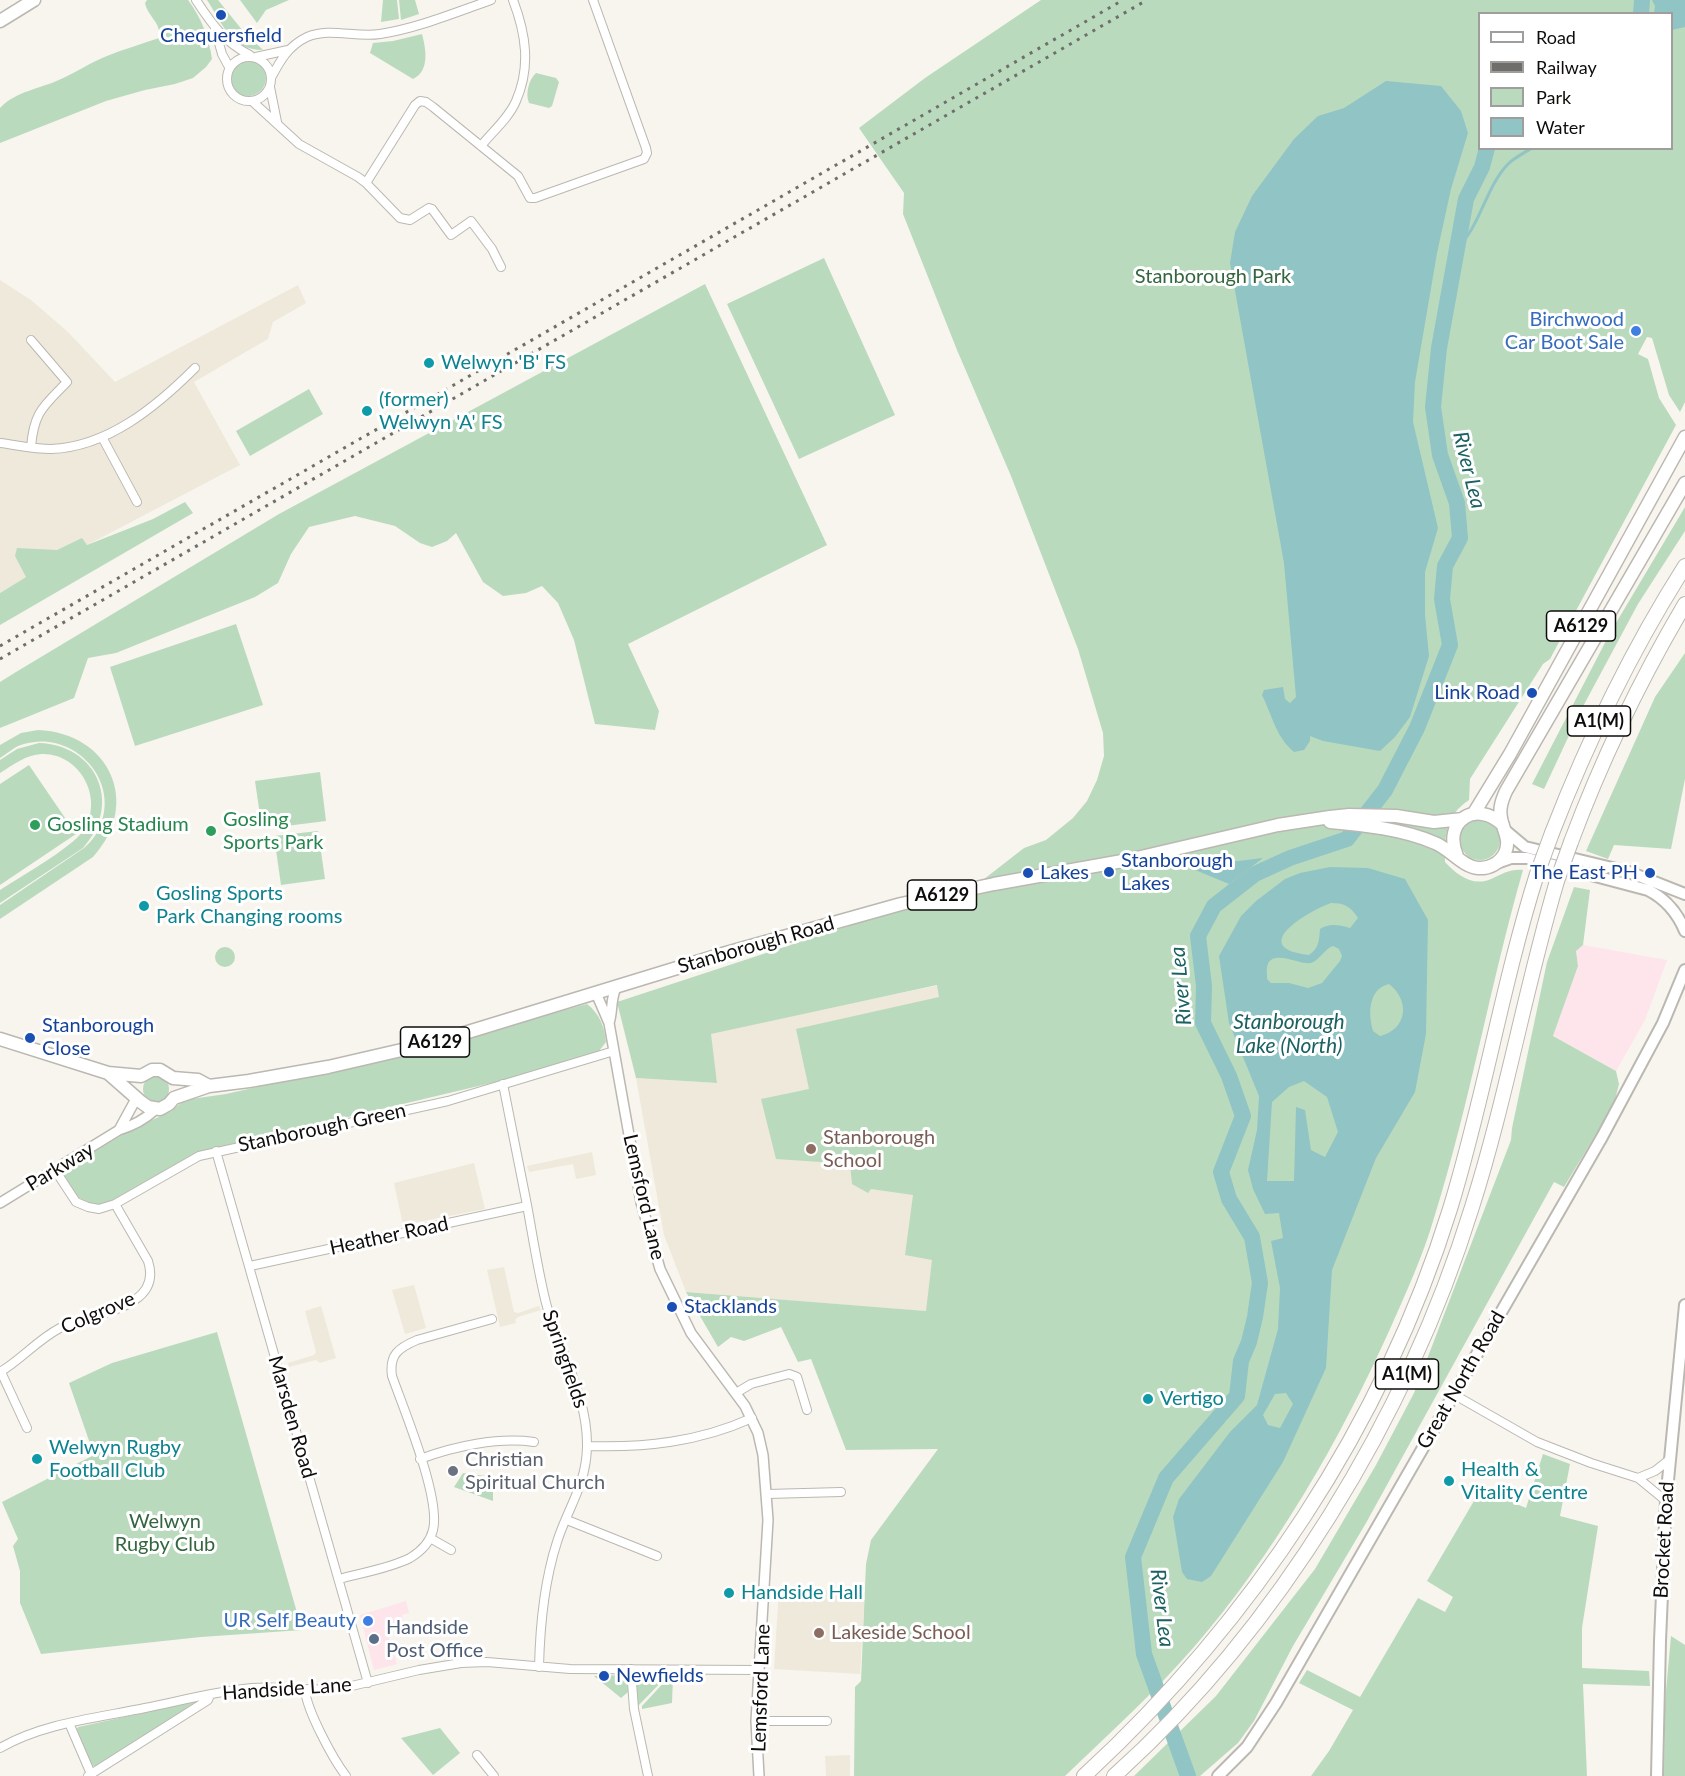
<!DOCTYPE html>
<html>
<head>
<meta charset="utf-8">
<style>
	body { margin:0 }
	#map { position:relative; width:1685px; height:1776px; overflow:hidden; background:#f8f5ee; font-family:Lato,sans-serif }
	canvas { display:block }
	.legend { position:absolute; left:1478px; top:12px; width:195px; height:138px; box-sizing:border-box; background:#fff; border:2px solid #9f9e9d; margin:0; padding:8px 10px; list-style:none; font-size:18px; color:#0e0d0b }
	.legend li { display:flex; align-items:center; gap:12px; height:30px }
	.legend b { width:30px; border:2px solid #9f9e9d }
</style>
</head>
<body>
<div id="map">
<canvas width="1685" height="1776"></canvas>
<ul class="legend">
<li><b style="height:8px;background:#fff"></b>Road</li>
<li><b style="height:8px;background:#706e6a"></b>Railway</li>
<li><b style="height:16px;background:#badabe"></b>Park</li>
<li><b style="height:16px;background:#91c4c4"></b>Water</li>
</ul>
</div>
<script>
const ctx = document.querySelector('canvas').getContext('2d');
ctx.lineJoin = 'round';
function paint(path, color) { ctx.fillStyle = color; ctx.fill(path, 'evenodd'); }
function trace(path, color, width, dash) { ctx.strokeStyle = color; ctx.lineWidth = width; ctx.lineCap = dash ? 'butt' : 'round'; ctx.setLineDash(dash || []); ctx.stroke(path); }
function write(font, color, halo, rows, align = 'center') {
  ctx.font = font + ' Lato,sans-serif'; ctx.lineWidth = 6; ctx.setLineDash([]); ctx.textBaseline = 'middle'; ctx.strokeStyle = halo; ctx.fillStyle = color; for (const [text, x, y, turn = 0] of rows) {
    ctx.save(); ctx.translate(x, y); ctx.rotate((+turn || 0) * Math.PI / 180); ctx.textAlign = isNaN(turn) ? turn : align; if (halo) ctx.strokeText(text, 0, 0); ctx.fillText(text, 0, 0); ctx.restore();
  }
}
paint(new Path2D(`
	M1583,945L1667,960L1645,1020L1616,1071L1553,1036L1578,966L1576,951Z
	M406,1601L409,1613L402,1615L404,1624L386,1630L397,1664L374,1670L360,1615Z`), '#fee4eb');
paint(new Path2D(`
	M0,280L31,300L68,332L115,382L298,285L306,303L273,322L268,339L194,382L240,465L26,577L0,593Z
	M988,975L961,1314L686,1292L664,1235L636,1078L717,1083L710,1034L804,1013Z
	M592,1152L596,1175L576,1179L573,1164L529,1172L527,1166Z
	M474,1163L485,1209L403,1225L394,1183Z
	M504,1267L514,1312L518,1313L539,1306L541,1310L518,1317L515,1320L516,1323L500,1327L487,1270Z
	M414,1285L426,1328L405,1334L392,1290Z
	M321,1306L336,1358L320,1363L316,1360L289,1367L288,1363L314,1355L316,1352L305,1311Z
	M779,1588L865,1592L860,1674L774,1669Z
	M850,1755V1776H826L825,1756Z`), '#efe9db');
paint(new Path2D(`
	M147,0H188C201,17 209,38 212,59L206,67L193,78L175,84L145,90L106,101L0,143V108C16,91 40,89 61,79C77,72 91,62 107,56C124,49 142,44 159,38C162,23 148,17 145,3Z
	M207,0H218L243,31L263,50C230,50 223,24 207,0Z
	M240,0H289L266,10L257,23Z
	M383,0H397L399,19L381,22Z
	M399,0H415L419,14L401,20Z
	M1041,0H1685V402L1680,412L1669,395L1652,338L1647,337L1638,354L1648,359L1659,398L1676,425L1550,659L1543,664L1470,779L1469,800C1445,816 1445,835 1445,862C1457,875 1473,887 1491,879C1503,874 1509,869 1523,870C1490,985 1470,1103 1434,1218C1423,1256 1406,1293 1390,1329C1340,1440 1274,1555 1194,1647C1154,1693 1109,1734 1065,1776H854L855,1687L861,1681L866,1564L871,1540L938,1449L846,1450L811,1359L798,1362L781,1327L744,1341L731,1337L718,1347L686,1292L926,1311L932,1260L905,1255L913,1195L871,1189L868,1193L852,1184L850,1164L776,1159L761,1099L809,1089L796,1029L939,997L937,985L711,1034L717,1083L636,1078L617,1002L897,910L961,897L1024,848L1046,840L1073,818L1087,801L1097,780L1104,756L1103,733L1078,649L1011,476L957,350L903,214L904,193L859,128L925,78ZM1480,14H1672V148H1480Z
	M422,34C426,49 430,71 413,79L370,53L373,43L393,41Z
	M230 78a18 18 0 1 1 36 0a18 18 0 1 1-36 0Z
	M536,73L556,78L559,82L552,106L549,108L529,103C525,94 529,79 536,73Z
	M824,258L895,415L799,459L727,304Z
	M705,284L827,545L628,644L659,711L655,730L595,724L574,640L558,603L542,586L526,593L503,596L483,582L456,533L447,541L432,547L420,543L395,526L355,516L309,527L291,554L278,583L255,597L116,653L88,658L74,698L0,728V682L16,672L279,514Z
	M309,389L323,414L250,456L236,431Z
	M185,502L193,513L0,625V593L26,577L15,556L17,548L57,550L82,538L87,545L153,519Z
	M1685,507V531L1638,604L1580,712L1544,789L1532,784L1610,633Z
	M236,624L263,705L135,746L110,667Z
	M1685,653V779L1671,849L1614,845L1608,859L1586,851L1655,697Z
	M38,730C110,733 142,804 93,857L0,919V905L84,848C92,841 99,832 102,821C117,775 70,730 24,744C15,746 8,753 0,758V745L21,733Z
	M39,743C97,745 123,804 83,848L0,903V890C21,876 70,849 83,831C105,799 80,753 42,754C25,755 13,765 0,773V760L17,749Z
	M29,765L76,834L0,885V784Z
	M320,772L326,821L262,829L255,781Z
	M1460 840a20 20 0 1 1 40 0a20 20 0 1 1-40 0Z
	M318,831L325,879L281,885L274,836Z
	M1574,887L1590,890L1583,945L1576,951L1578,966L1553,1036L1616,1071L1619,1084L1614,1104L1564,1187L1554,1182L1366,1523L1293,1646L1254,1721L1238,1743L1200,1776H1134L1216,1696L1315,1569L1376,1465L1414,1393L1511,1140L1512,1128L1547,962Z
	M215 957a10 10 0 1 1 20 0a10 10 0 1 1-20 0Z
	M587,1004C599,1013 605,1027 606,1042L599,1051L504,1080L196,1153L104,1205C84,1204 71,1196 64,1176L65,1170L70,1166L132,1129L172,1111L184,1100L226,1094L347,1067Z
	M143 1089a13 13 0 1 1 26 0a13 13 0 1 1-26 0Z
	M217,1332L302,1630L201,1637L41,1654L20,1603V1571L13,1546L18,1539L2,1502L94,1455L69,1383L112,1363Z
	M1543,1454L1570,1464L1560,1516L1598,1526L1582,1628V1668L1649,1671L1650,1686L1583,1684L1587,1776H1311L1329,1751L1353,1710L1299,1683L1307,1670L1360,1697L1418,1598L1445,1612L1453,1597L1427,1581L1481,1489L1526,1508Z
	M463,1473L493,1477V1501L454,1487Z
	M1671,1636L1685,1645V1776H1664L1665,1702Z
	M623,1675L627,1680L628,1692L621,1698L594,1676Z
	M640,1676H667L638,1706L635,1685Z
	M669,1677H673L672,1703L642,1709V1706Z
	M198,1701L199,1704L97,1768L89,1763L75,1732L78,1727Z
	M440,1728L460,1753L433,1775L401,1738Z`), '#badabe');
paint(new Path2D(`
	M1652,0H1685V27L1672,30V14L1654,13L1655,6Z
	M1386,81L1441,86L1461,111L1468,133L1451,189L1437,253L1415,382L1413,422L1438,528L1425,572V615L1429,656L1410,717L1395,737L1380,751L1323,741L1310,736V741L1304,750L1294,752C1276,737 1272,715 1262,695L1264,690L1283,687L1285,699L1290,703L1296,697L1284,563L1230,263L1235,232L1252,196L1294,139L1318,116L1344,108Z
	M1263,858L1229,884L1188,867Z
	M1330,867L1368,868L1405,879L1428,920L1426,1034L1415,1092L1376,1158L1332,1270L1326,1368L1283,1462L1211,1576L1202,1582L1187,1579L1182,1572L1173,1517L1179,1499L1230,1432L1257,1405L1278,1329L1280,1288L1271,1241L1283,1238L1279,1213L1265,1214L1253,1189L1248,1170L1257,1130L1259,1096L1229,1023L1219,956L1241,916L1256,901L1285,879L1300,873ZM1331,903C1345,903 1351,907 1358,918L1350,928C1338,925 1330,923 1320,929C1319,941 1319,948 1309,955C1247,948 1306,912 1331,903ZM1333,946L1339,949L1342,956L1340,961L1322,983L1308,988L1289,983H1271C1267,979 1267,980 1267,975C1264,943 1299,966 1311,963C1320,960 1324,949 1333,946ZM1389,984C1410,1000 1408,1029 1380,1036L1373,1031C1368,1014 1368,989 1389,984ZM1304,1081L1327,1097L1338,1132L1325,1157L1311,1150L1305,1110L1296,1107L1294,1181H1267L1272,1102L1289,1087ZM1286,1393L1293,1404L1280,1428L1268,1425L1263,1415L1275,1394Z`), '#91c4c4');
trace(new Path2D(`
	M1456,249C1481,226 1485,188 1508,164C1514,158 1524,153 1532,148`), '#91c4c4', 3);
trace(new Path2D(`
	M1641,14L1642,0
	M1188,1776L1144,1654L1133,1557L1166,1478L1237,1396L1241,1361L1249,1342L1255,1317L1260,1283L1252,1237L1229,1199L1221,1172L1243,1116L1229,1076L1203,1023L1204,986L1198,936L1214,906L1255,874L1290,858L1347,839L1385,790L1417,728L1450,645L1442,599L1445,566L1460,538L1457,503L1440,455L1433,407L1439,348L1466,199L1482,167L1487,148`), '#91c4c4', 16);
const minor = new Path2D(`
	M196,0C211,23 225,43 250,55
	M215,29L222,54L229,67
	M227 79a22 22 0 1 1 44 0a22 22 0 1 1-44 0Z
	M256,57L288,50
	M271,78C280,61 288,46 307,37C329,27 356,38 380,34C418,28 454,13 491,0
	M270,87L277,122
	M252,101L299,144L358,177L366,183L400,218L410,220L429,208L432,209L451,235L471,221L492,249L501,267
	M481,146C492,132 509,118 516,101C531,67 526,34 513,0
	M366,183L415,105L420,101L426,102L433,107L518,176L530,198H535L644,159L647,153L646,148L593,0
	M102,437L137,502
	M0,443C16,445 35,449 51,449C108,447 157,406 195,368
	M31,447C34,411 44,406 67,382L31,340
	M503,1084C511,1125 519,1165 527,1205C533,1238 538,1271 546,1303C559,1352 588,1395 587,1447C586,1486 568,1507 557,1542C544,1582 540,1625 539,1667
	M216,1151L368,1683
	M55,1170L76,1202L88,1207L99,1209L115,1204L199,1156L448,1101L614,1051
	M250,1266L527,1206
	M0,1372C21,1360 37,1340 60,1328C90,1313 164,1310 148,1261L115,1204
	M1,1372L27,1428
	M736,1393L751,1384L789,1374L797,1377L807,1410
	M1453,1394L1537,1442L1591,1463L1638,1478L1666,1501
	M587,1446C644,1448 699,1442 752,1418
	M420,1459C455,1446 498,1437 534,1442
	M1638,1478L1655,1471L1669,1460
	M767,1494L841,1492
	M567,1520L657,1556
	M430,1538L451,1550
	M339,1579C361,1573 391,1568 410,1558C420,1552 430,1542 433,1530C441,1498 404,1410 392,1376C389,1355 398,1348 417,1340L492,1319
	M631,1669L634,1709L648,1776
	M305,1690C307,1711 333,1759 346,1776
	M756,1721H827
	M69,1723L91,1774
	M0,1748C43,1723 97,1718 145,1708C180,1701 216,1691 252,1688C281,1686 310,1691 339,1689L419,1670L461,1663L487,1662L570,1669L759,1670
	M477,1755L494,1776
	M88,1776L208,1700L210,1695`);
const tertiary = new Path2D(`
	M596,993L609,1023L641,1202L660,1269L691,1333L745,1406L758,1433L763,1455L768,1520L756,1721L759,1776
	M609,1023C613,1011 610,1002 616,987
	M119,1130L137,1097
	M0,1203L119,1130C132,1126 145,1119 155,1110`);
const secondary = new Path2D(`
	M1506,831L1525,847L1629,872L1685,894
	M1497,863L1511,858H1527L1648,890C1666,899 1677,912 1685,931
	M1218,1776L1247,1747L1276,1703L1602,1137L1663,1023L1685,970
	M1657,1776L1660,1641L1666,1501L1685,1305`);
const primary = new Path2D(`
	M0,21L34,0
	M1474,813L1510,754L1685,437
	M1330,822C1364,825 1403,829 1435,843C1450,849 1463,867 1478,868C1489,869 1500,863 1505,853C1511,839 1503,831 1501,818C1499,808 1502,800 1506,791L1685,483
	M1457,856C1442,821 1476,799 1503,825
	M0,1039L108,1073L141,1076L152,1070H160L173,1078L198,1080L209,1086
	M108,1073L141,1102L148,1107L160,1109L169,1104L174,1098L209,1086L249,1081L328,1067L432,1043L726,953L901,904L994,884L1128,860L1278,825L1330,817L1349,815L1396,816L1434,822L1463,819`);
const motorway = new Path2D(`
	M1552,833C1588,740 1631,651 1685,566
	M1571,842C1602,759 1640,680 1685,604
	M1084,1776C1251,1622 1382,1427 1450,1209C1484,1099 1502,985 1537,874
	M1114,1776C1278,1629 1407,1417 1472,1207C1506,1100 1525,989 1557,881`);
trace(minor, '#bbb8b1', 10);
trace(tertiary, '#bbb8b1', 12);
trace(secondary, '#bbb8b1', 14);
trace(primary, '#bbb8b1', 15);
trace(motorway, '#bbb8b1', 16);
trace(minor, '#fff', 8);
trace(tertiary, '#fff', 9);
trace(secondary, '#fff', 10);
trace(primary, '#fff', 12);
trace(motorway, '#fff', 14);
trace(new Path2D(`
	M0,646L1123,0
	M0,659L1147,0`), '#706e6a', 3, [3, 6]);
const motorwayBridge = new Path2D(`
	M1537,874L1552,833
	M1557,881L1571,842`);
trace(motorwayBridge, '#bbb8b1', 16, []);
trace(motorwayBridge, '#fff', 14);
for (const [x, y, r, color] of [
	[221,15,6,"#1a4fb4"],
	[1636,331,6,"#3f7fe0"],
	[429,363,6,"#0f9aa8"],
	[367,411,6,"#0f9aa8"],
	[1532,693,6,"#1a4fb4"],
	[35,825,6,"#2e9e5b"],
	[211,831,6,"#2e9e5b"],
	[1109,872,6,"#1a4fb4"],
	[1028,873,6,"#1a4fb4"],
	[1650,873,6,"#1a4fb4"],
	[144,906,6,"#0f9aa8"],
	[30,1038,6,"#1a4fb4"],
	[811,1149,6,"#8d6e63"],
	[672,1307,6,"#1a4fb4"],
	[1148,1399,6,"#0f9aa8"],
	[37,1459,6,"#0f9aa8"],
	[453,1471,6,"#6b7280"],
	[1449,1481,6,"#0f9aa8"],
	[729,1593,6,"#0f9aa8"],
	[368,1621,6,"#3f7fe0"],
	[819,1633,6,"#8d6e63"],
	[374,1639,6,"#5c6f8a"],
	[604,1676,6,"#1a4fb4"]
]) { const dot = new Path2D(); dot.arc(x, y, r, 0, 2 * Math.PI); ctx.fillStyle = color; ctx.fill(dot); trace(dot, '#fff', 2); }
for (const [x, y, w] of [
	[1581,626,69],
	[1599,721,63],
	[942,895,69],
	[435,1042,69],
	[1407,1374,63]
]) { const box = new Path2D(); box.roundRect(x - w / 2, y - 15, w, 30, 4.5); ctx.fillStyle = '#fff'; ctx.fill(box); trace(box, '#0e0d0b', 1.5); }
write('bold 18px', '#0e0d0b', null, [
	["A6129",1581,626],
	["A1(M)",1599,721],
	["A6129",942,895],
	["A6129",435,1042],
	["A1(M)",1407,1374]
]);
write('20px', '#164399', '#fff', [
	["Chequersfield",221,36,"center"],
	["Link Road",1520,693,"right"],
	["Stanborough",1121,861],
	["Lakes",1121,884],
	["Lakes",1040,873],
	["The East PH",1638,873,"right"],
	["Stanborough",42,1026],
	["Close",42,1049],
	["Stacklands",684,1307],
	["Newfields",616,1676]
], 'left');
write('20px', '#33653e', '#fff', [
	["Stanborough Park",1213,277],
	["Welwyn",165,1522],
	["Rugby Club",165,1545]
]);
write('20px', '#366cbe', '#fff', [
	["Birchwood",1624,320],
	["Car Boot Sale",1624,343],
	["UR Self Beauty",356,1621]
], 'right');
write('20px', '#0d838f', '#fff', [
	["Welwyn 'B' FS",441,363],
	["(former)",379,400],
	["Welwyn 'A' FS",379,423],
	["Gosling Sports",156,894],
	["Park Changing rooms",156,917],
	["Vertigo",1160,1399],
	["Welwyn Rugby",49,1448],
	["Football Club",49,1471],
	["Health &",1461,1470],
	["Vitality Centre",1461,1493],
	["Handside Hall",741,1593]
], 'left');
write('20px', '#27864d', '#fff', [
	["Gosling",223,820],
	["Sports Park",223,843],
	["Gosling Stadium",47,825]
], 'left');
write('20px', '#0e0d0b', '#fff', [
	["Stanborough Road",756,945,-16],
	["Stanborough Green",322,1128,-12],
	["Parkway",60,1167,-31],
	["Lemsford Lane",644,1197,77],
	["Heather Road",389,1236,-12],
	["Colgrove",98,1313,-23],
	["Springfields",565,1359,71],
	["Great North Road",1461,1380,-60],
	["Marsden Road",292,1417,74],
	["Brocket Road",1664,1540,-87],
	["Lemsford Lane",761,1688,-88],
	["Handside Lane",287,1689,-4]
]);
write('20px', '#785e54', '#fff', [
	["Stanborough",823,1138],
	["School",823,1161],
	["Lakeside School",831,1633]
], 'left');
write('20px', '#5b616d', '#fff', [
	["Christian",465,1460],
	["Spiritual Church",465,1483]
], 'left');
write('20px', '#4e5e75', '#fff', [
	["Handside",386,1628],
	["Post Office",386,1651]
], 'left');
write('italic 21px', '#1c6161', '#fff', [
	["River Lea",1469,470,76],
	["River Lea",1181,986,-95],
	["Stanborough",1289,1022],
	["Lake (North)",1289,1046],
	["River Lea",1162,1608,83]
]);
</script>
</body>
</html>
